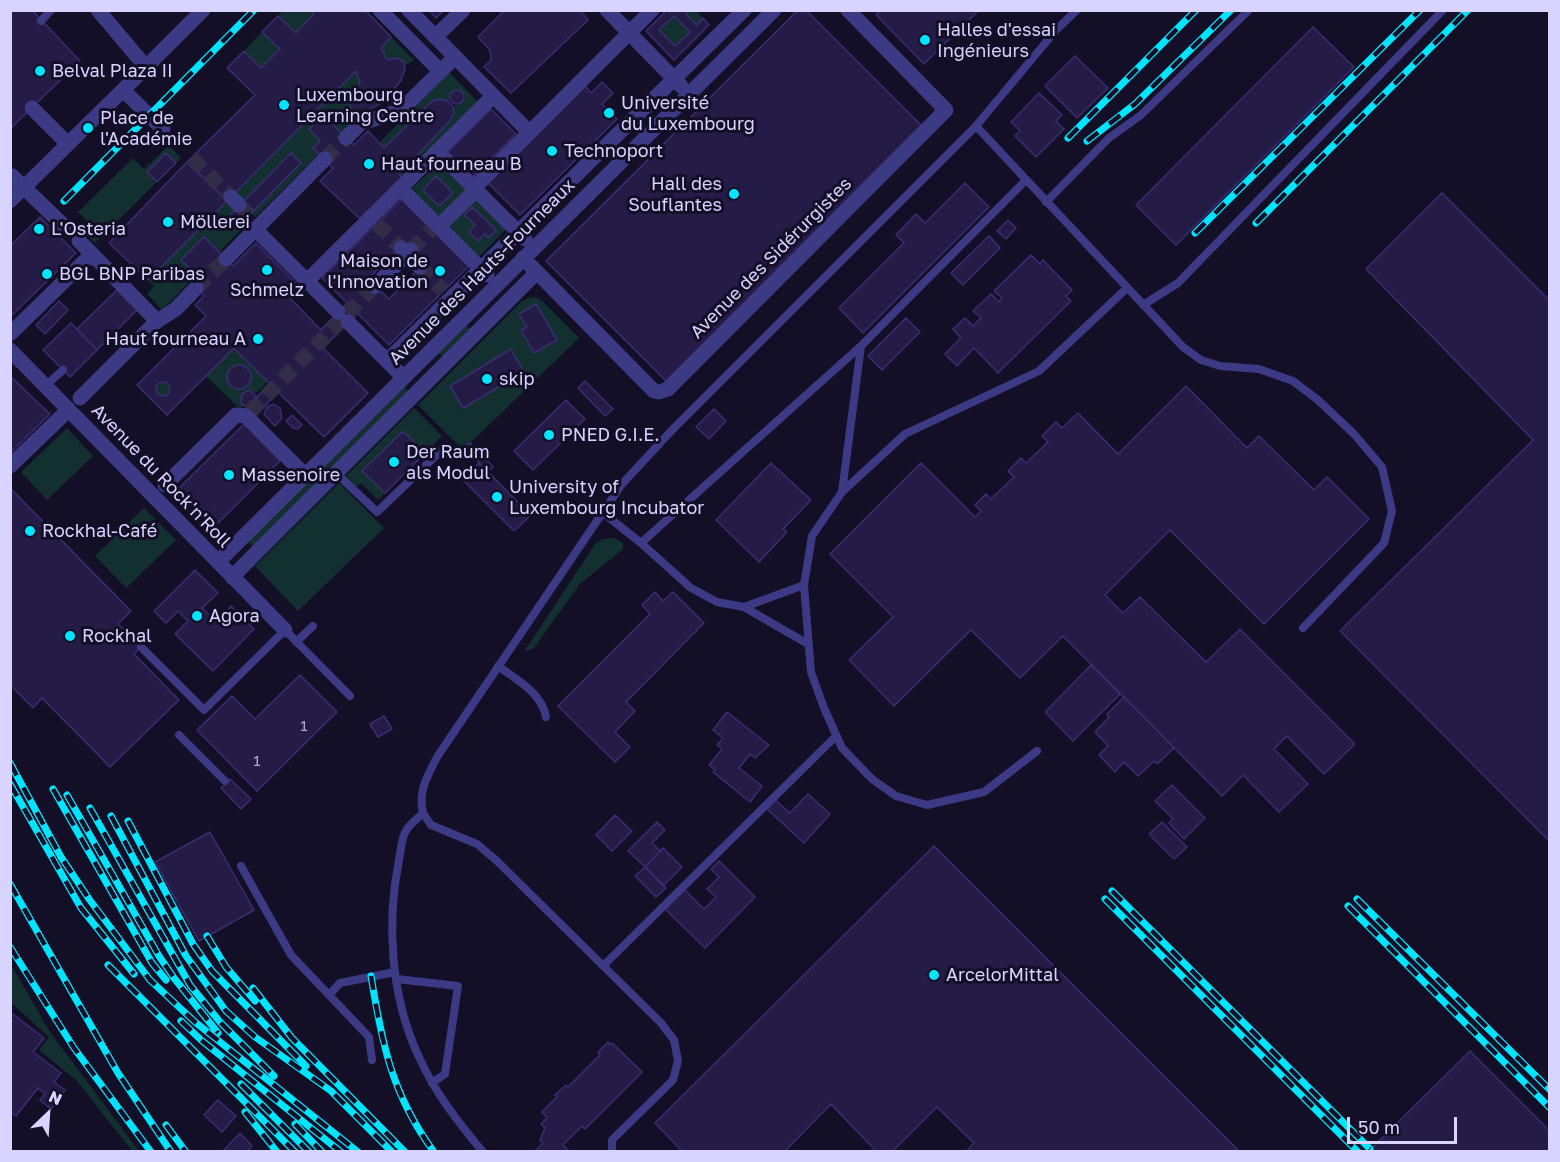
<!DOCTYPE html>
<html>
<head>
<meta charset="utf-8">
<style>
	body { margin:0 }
	#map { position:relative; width:1560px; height:1162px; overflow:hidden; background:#130f26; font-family:"Golos Text",sans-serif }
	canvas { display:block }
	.frame { position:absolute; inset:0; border:12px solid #d9d4ff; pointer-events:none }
	.north { position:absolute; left:18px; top:1084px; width:60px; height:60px; -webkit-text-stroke:4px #130f26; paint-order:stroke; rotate:25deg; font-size:16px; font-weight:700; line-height:24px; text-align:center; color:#d9d4ff }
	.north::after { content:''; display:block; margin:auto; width:21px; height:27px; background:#d9d4ff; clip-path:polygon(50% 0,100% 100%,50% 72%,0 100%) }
	.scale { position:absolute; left:1347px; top:1117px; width:110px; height:27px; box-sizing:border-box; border:3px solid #d9d4ff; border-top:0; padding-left:8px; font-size:18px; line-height:21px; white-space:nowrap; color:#d9d4ff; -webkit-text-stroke:4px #130f26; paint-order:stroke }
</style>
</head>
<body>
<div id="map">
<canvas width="1560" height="1162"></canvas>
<div class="frame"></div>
<div class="north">N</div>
<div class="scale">50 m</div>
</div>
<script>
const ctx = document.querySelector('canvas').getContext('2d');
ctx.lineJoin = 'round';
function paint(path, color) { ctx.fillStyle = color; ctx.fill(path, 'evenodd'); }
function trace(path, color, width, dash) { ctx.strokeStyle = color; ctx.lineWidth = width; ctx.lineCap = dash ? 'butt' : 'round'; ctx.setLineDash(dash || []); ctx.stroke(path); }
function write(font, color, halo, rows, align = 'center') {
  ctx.font = font + ' "Golos Text",sans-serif'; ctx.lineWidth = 6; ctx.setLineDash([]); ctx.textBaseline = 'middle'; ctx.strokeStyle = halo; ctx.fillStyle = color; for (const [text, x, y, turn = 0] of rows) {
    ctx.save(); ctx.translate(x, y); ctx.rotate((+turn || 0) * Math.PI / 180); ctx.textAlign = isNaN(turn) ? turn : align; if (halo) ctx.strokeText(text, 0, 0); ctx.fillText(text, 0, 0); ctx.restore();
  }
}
paint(new Path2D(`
	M284,10L310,11L314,14L296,33L278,16Z
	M679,11H696L703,18L668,54L652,37Z
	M262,32L280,49L261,68L244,51Z
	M391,37L414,60L405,66L401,59L387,60L381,48Z
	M356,71L360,83L351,98L350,107L354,112L361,113L255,217L233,195Z
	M449,72L480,104L405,180L399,174L450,122L454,114L453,107L464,100L462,93L455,91L448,101L440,99L432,101L384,148L379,143Z
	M169,145L181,158L95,243L82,230L89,223L78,212L133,158L144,169Z
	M442,160L470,189L438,220L409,191Z
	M477,195L508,227L477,259L445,228Z
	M227,201L249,222L162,310L147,294L154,286L148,280Z
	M531,297L539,298L579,338L463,450L418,405L522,301Z
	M464,323L471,330L444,358L436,350Z
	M226,339L268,381L256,393L250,390L243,393L241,400L244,405L240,409L206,376L167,415L137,385ZM239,365L244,367L251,376L250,382L242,389L231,386L227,376L233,367Z
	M402,384L410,393L254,548L246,540Z
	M414,408L442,436L425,453L403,431L362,471L385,493L378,500L361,483L356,487L346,476Z
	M67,428L93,456L47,500L21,472Z
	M339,483L384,528L298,611L255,566Z
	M144,508L176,540L126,588L95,556Z
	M615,538L623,543V549L579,585L534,648L524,652L595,544L603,539Z
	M10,963L50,1032L139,1151H132L77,1081L39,1050L49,1037L11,1003Z`), '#12302f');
const building = new Path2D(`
	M10,10H32L80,61L10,129Z
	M310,10H365L391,37L381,48L387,60L397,58L404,62L405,69L401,80L393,91L381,103L367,111L357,113L350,107L351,98L360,83L356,71L227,201L187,162L255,95L227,68L244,51L261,68L280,49L262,32L278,16L296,33L314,14Z
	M429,10H444L436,18Z
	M505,10H580L588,20L511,93L484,67L491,60L490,50L478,37Z
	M667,10H683L697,25L703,18L709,25L674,60L646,31ZM674,16L690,32L675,46L659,30Z
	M798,10H806L922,126L666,381L546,261Z
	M881,10H979L924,64L876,15Z
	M1313,27L1354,67L1176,245L1136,205Z
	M1075,56L1108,88L1077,118L1045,86Z
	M602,82L613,93L602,104L617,119L520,215L488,183L585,86L591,93Z
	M450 97a7 7 0 1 1 14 0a7 7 0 1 1-14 0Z
	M1039,93L1062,115L1056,121L1064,129L1036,157L1015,136L1020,131L1011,122Z
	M440,99L448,101L453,107L454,114L450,121L399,174L405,180L362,221L320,181L333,168L313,148L320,141L309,129L323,115L354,145L368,131L384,148L432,101Z
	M491,109L516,134L472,178L447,153Z
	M166,153L176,163L157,182L147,172Z
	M291,153L301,163L241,224L231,214Z
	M187,162L227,201L148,280L109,243Z
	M436,176L453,193L439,206L423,190Z
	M965,183L989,207L863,333L839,308L904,243L896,235L916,214L925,223Z
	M1442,193L1550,301V842L1340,631L1533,440L1366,269Z
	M404,197L471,264L389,345L322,278ZM404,243L424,263L389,299L368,279Z
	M472,207L496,230L489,238L485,234L478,241L469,232L475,225L464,215Z
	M40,217L76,253L10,317V246Z
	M1008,220L1016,228L1006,239L997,231Z
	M989,236L1000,248L963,285L951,273Z
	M204,237L233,266L256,243L299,286L289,297L321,330L347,303L357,314L323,348L368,393L324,437L278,392L254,417L246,408L247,407L242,404L241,400L243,393L250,390L257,397L270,384L234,348L167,415L137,385L206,316L195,305L204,296L182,274L189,268L181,260Z
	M1031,255L1040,264L1043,260L1072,290L1066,296L1071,301L998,373L974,348L957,366L945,354L961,338L953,329L965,318L973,326L981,318L973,311L991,294L999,302L1002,298L994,291Z
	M117,290L137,310L97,350L77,329Z
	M59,301L68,310L45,334L36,325Z
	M536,304L557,340L534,353L521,330L527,327L519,314Z
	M906,318L920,332L882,370L868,356Z
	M71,323L97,350L70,377L43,350Z
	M511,349L524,372L463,408L450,386Z
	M227 377a12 12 0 1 1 24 0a12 12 0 1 1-24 0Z
	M10,376L50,414L10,453Z
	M585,381L613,409L605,416L578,388Z
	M156 389a7 7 0 1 1 14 0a7 7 0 1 1-14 0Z
	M1186,386L1247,448L1259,436L1314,490L1327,477L1369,519L1264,624L1170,530L1105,595L1123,613L1140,597L1206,662L1240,629L1355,744L1324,774L1287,736L1274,749L1308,784L1279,812L1243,775L1222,796L1063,636L1020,678L971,630L894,706L849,660L893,617L830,554L921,463L975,517L981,511L975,505L986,494L991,499L1014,477L1008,471L1021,458L1026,463L1048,442L1042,436L1056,422L1062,428L1078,413L1118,454Z
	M566,400L585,419L533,470L514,451Z
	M274,404L280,408L282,418L275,426L264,414L267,407Z
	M714,409L726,421L709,439L696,427Z
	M292,415L302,425L298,429L293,428L286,421Z
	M244,424L280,461L215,526L178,489Z
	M403,431L425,453L385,493L362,471Z
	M470,443L493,467L488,472L465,448Z
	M479,463L531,515L514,531L462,479Z
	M771,463L811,500L783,529L787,532L759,562L716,520Z
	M10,488L131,611L118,624L141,647L134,654L179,700L110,767L42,698L33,708L10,685Z
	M195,570L218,593L202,608L217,622L231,606L254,629L213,671L175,634L188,621L178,611L166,623L154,611Z
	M655,592L663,601L673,592L704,623L626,702L635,711L615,732L630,747L615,762L558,706L650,614L642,605Z
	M1091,665L1120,694L1073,741L1045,712Z
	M300,675L337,712L257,791L197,730L232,696L255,719Z
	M1124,697L1174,748L1157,764L1154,761L1138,776L1124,762L1115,772L1099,755L1108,746L1095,732L1109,717L1107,714Z
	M727,712L769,745L755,758L750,754L739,768L762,786L750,802L713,772L715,770L709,765L722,749L717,745L723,738L713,730Z
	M384,716L392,729L378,737L370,724Z
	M230,779L251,799L241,809L221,788Z
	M1172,785L1205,818L1184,839L1169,823L1173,819L1155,801Z
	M808,794L830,814L804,843L766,808L774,799L790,813Z
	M615,815L632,831L612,851L596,835Z
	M657,822L665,830L652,843L660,851L645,867L628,851Z
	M1162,822L1187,847L1174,859L1149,834Z
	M210,832L254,910L199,941L155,862Z
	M934,846L1240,1152H966L974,1143L937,1107L892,1152H877L831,1104L784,1152H683L655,1123Z
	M663,848L682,867L663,886L645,867Z
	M719,861L755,897L705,948L665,909L684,889L704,909L716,897L707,889L719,877L711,869Z
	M645,867L666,888L656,897L635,876Z
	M10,1012L44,1038L33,1052L61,1073L54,1082L65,1090L51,1109L40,1100L45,1094L38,1088L16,1116L10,1112Z
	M608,1042L610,1045L612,1043L642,1072L585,1129L582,1126L563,1145L570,1152H534L543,1143L540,1140L545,1128L541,1124L547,1118L542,1112L557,1097L555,1095L566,1085L568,1087L600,1055L598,1052Z
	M1470,1051L1550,1131V1152H1368Z
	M218,1100L236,1116L222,1132L204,1115Z
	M240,1133L252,1146L249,1149L251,1152H222Z`);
paint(building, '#241b47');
trace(building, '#3b2d73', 1.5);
trace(new Path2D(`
	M192,158L231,197
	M325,159L346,138
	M239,205L249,215
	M377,224L400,247
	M411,250L434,227
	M420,267L444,291
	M196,288L226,259
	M250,412L375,286`), '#312d47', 15, [15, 8]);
trace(new Path2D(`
	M41,21L51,10
	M976,126L1183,347L1201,360L1220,366L1259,369L1293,381L1318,400L1354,434L1382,467L1392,511L1384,543L1303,628
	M1046,202L1109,138L1141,115L1249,10
	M1143,305L1178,283L1443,10
	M861,346L1026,180
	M45,386L63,370
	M336,473L377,512L446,446
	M842,492L905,434L1039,371L1127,288
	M602,512L641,543L691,588L717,602L744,607L804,585
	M641,543L861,346L842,492L812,536L804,585L811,672L824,708L842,748L872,779L896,796L927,805L984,792L1037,751
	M744,607L808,644
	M296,642L313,626
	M141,647L204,710L285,630L350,696
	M498,666C517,680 542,693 546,717
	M179,735L225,781
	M423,813L431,825L477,844L497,861L661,1023L674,1040L678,1061L673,1080L612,1140V1152
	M241,866L291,955L369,1037L372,1060
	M603,966L836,736
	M397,979L458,986L445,1074L432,1083
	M330,994L340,983L395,972
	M483,1152C458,1122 435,1093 419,1057C391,998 386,924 399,860C401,851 401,837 407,829C411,823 418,818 423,813C418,791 427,777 437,757L622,484L674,428L976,126L1057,29L1077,10`), '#3d3a85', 8);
trace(new Path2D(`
	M98,10L146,67
	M380,10L440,71
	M409,10L529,132
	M607,10L681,86
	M435,37L463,10
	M123,90L203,10
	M32,108L68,144
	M346,138L361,123L400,111L455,57
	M437,151L525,239
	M10,177L12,176L64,226
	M400,188L487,275
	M474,188L652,10
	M231,197L239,205
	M10,201L123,90L163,129
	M439,226L476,190
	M255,229L338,312
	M401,248L420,267
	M92,254L157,321
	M523,258L654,391L659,392L668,389L946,110L848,10
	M226,259L325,159
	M307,281L493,96
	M375,286L411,250
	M348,322L403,377
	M10,334L92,254L79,241
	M10,350L285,630
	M387,361L744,10
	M80,398L157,321L176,309L196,288
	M10,466L62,416
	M165,485L236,415L246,416L305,475
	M218,562L774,10
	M232,577L537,272`), '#3d3a85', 15);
const rail = new Path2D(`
	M1068,138L1196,10
	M1087,141L1135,104L1231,10
	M64,201L254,10
	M1256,223L1468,10
	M1195,233L1420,10
	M10,763L61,857L89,899L150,980L195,1022L358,1152
	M10,784L81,908L134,974
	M53,789L152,963L166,980
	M67,795L159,956L174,978L218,1033
	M90,808L190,985L220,1022L274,1076
	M111,816L186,956L226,1011L255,1037L331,1091L392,1152
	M128,821L193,944L212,971L306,1066
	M10,884L118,1073L171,1152
	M1112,891L1370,1149
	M1105,899L1358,1152
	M1357,899L1550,1090
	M1348,906L1550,1108
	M207,936L226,967L255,1001
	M10,947L74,1048L151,1152
	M108,965L295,1152
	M371,976C382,1044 392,1095 434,1152
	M253,988L292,1038L405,1152
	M181,1021L201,1040L341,1152
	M241,1084L309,1152
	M245,1112L277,1152
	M295,1124L322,1152
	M166,1125L186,1152`);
trace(rail, '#00e5ff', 7);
trace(rail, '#130f26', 4.5, [14]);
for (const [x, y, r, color] of [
	[925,40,6,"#00e5ff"],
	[40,71,6,"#00e5ff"],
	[284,105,6,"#00e5ff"],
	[609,113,6,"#00e5ff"],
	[88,128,6,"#00e5ff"],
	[552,151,6,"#00e5ff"],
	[369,164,6,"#00e5ff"],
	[734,194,6,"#00e5ff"],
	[168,222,6,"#00e5ff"],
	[39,229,6,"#00e5ff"],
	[267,270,6,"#00e5ff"],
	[440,271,6,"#00e5ff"],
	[47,274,6,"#00e5ff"],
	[258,339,6,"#00e5ff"],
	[487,379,6,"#00e5ff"],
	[549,435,6,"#00e5ff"],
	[394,462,6,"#00e5ff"],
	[229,475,6,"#00e5ff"],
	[497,497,6,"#00e5ff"],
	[30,531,6,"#00e5ff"],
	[197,616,6,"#00e5ff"],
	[70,636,6,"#00e5ff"],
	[934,975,6,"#00e5ff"]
]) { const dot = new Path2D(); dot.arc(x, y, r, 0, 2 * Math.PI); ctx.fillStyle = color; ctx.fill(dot); trace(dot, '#130f26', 2); }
write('15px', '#aca6d1', null, [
	["1",304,726],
	["1",257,761]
]);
write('18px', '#d9d4ff', '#130f26', [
	["Halles d'essai",937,30],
	["Ingénieurs",937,51],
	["Belval Plaza II",52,71],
	["Luxembourg",296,95],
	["Learning Centre",296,116],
	["Université",621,103],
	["du Luxembourg",621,124],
	["Place de",100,118],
	["l'Académie",100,139],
	["Technoport",564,151],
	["Haut fourneau B",381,164],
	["Hall des",722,184,"right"],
	["Souflantes",722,205,"right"],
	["Möllerei",180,222],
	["L'Osteria",51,229],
	["Maison de",428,261,"right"],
	["l'Innovation",428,282,"right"],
	["BGL BNP Paribas",59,274],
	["Schmelz",267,290,"center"],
	["Haut fourneau A",246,339,"right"],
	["skip",499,379],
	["PNED G.I.E.",561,435],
	["Der Raum",406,452],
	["als Modul",406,473],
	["Massenoire",241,475],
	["University of",509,487],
	["Luxembourg Incubator",509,508],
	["Rockhal-Café",42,531],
	["Agora",209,616],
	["Rockhal",82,636],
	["ArcelorMittal",946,975]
], 'left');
write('18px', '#d9d4ff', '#130f26', [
	["Avenue des Sidérurgistes",771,258,-45],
	["Avenue des Hauts-Fourneaux",482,272,-45],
	["Avenue du Rock'n'Roll",161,476,46]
]);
</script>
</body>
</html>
